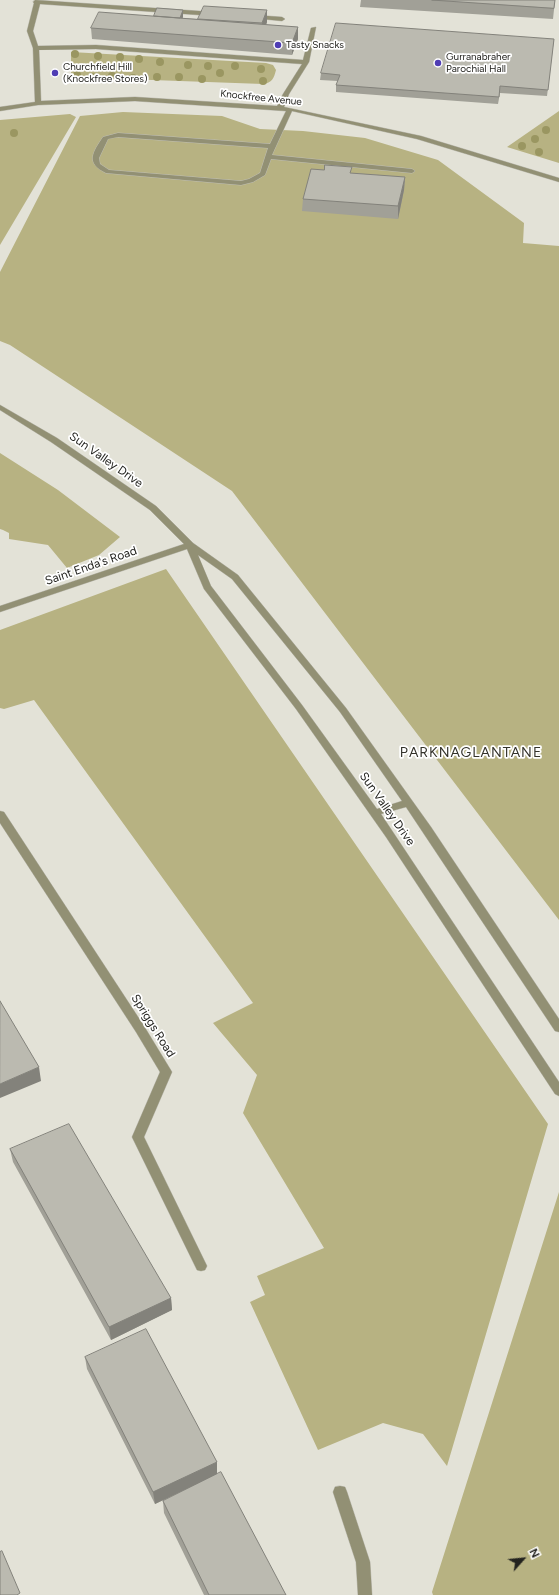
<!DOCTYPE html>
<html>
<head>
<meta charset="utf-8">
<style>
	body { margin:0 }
	#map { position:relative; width:559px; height:1595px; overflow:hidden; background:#e3e2d7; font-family:Figtree,sans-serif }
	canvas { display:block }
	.north { position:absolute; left:503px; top:1539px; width:40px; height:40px; -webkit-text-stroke:3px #fff; paint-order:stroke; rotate:63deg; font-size:11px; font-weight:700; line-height:16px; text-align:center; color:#22221e }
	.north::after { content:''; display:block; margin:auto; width:14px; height:18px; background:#22221e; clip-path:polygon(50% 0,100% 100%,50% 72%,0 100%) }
</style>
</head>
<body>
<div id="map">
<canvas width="559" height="1595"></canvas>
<div class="north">N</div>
</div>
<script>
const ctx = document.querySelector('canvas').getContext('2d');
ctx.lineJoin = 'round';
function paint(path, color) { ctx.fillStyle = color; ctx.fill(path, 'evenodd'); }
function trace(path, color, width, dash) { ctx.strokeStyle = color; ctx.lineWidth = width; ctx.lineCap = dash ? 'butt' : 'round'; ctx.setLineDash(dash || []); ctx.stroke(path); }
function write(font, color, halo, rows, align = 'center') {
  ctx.font = font + ' Figtree,sans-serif'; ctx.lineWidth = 3.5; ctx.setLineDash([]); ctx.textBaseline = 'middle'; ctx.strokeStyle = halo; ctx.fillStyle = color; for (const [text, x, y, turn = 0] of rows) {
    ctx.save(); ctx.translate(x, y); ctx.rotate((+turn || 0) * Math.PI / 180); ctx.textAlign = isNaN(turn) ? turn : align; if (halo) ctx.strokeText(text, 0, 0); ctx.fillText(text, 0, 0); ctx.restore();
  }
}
paint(new Path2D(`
	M71,52L266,63L273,65L276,70C274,78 272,83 263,84L97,78L95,82C86,81 77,81 71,73Z
	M559,111V163L507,147Z
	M123,112L222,116L260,129L303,131L365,138L438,160L524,223L523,243L559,246V920L232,491L10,345L0,341V272L80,116Z
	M70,114L76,117L0,245V120Z
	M0,453L58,490L120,537L99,555L67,568L48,545L9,539V533L3,530L0,529Z
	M166,569L548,1124L447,1466L423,1434L383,1423L318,1450L250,1302L265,1295L257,1276L324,1248L243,1113L257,1075L213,1023L253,1003L34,700L4,709L0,708V630Z
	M559,1192V1595H433L432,1592Z`), '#b7b282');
const minor = new Path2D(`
	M35,0L214,12L217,14L214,16L40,4L33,31L38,46L96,45L303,60L311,28L316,27L309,62L289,94L284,107L421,136L559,178V182L417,139L292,111L272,155L412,169L415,171L412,173L271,159L265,175L253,182L241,185L106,173C85,163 93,152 103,137L118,133L270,144L286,111L135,101L38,105L0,111V107L35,102L33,48L27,31L34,3L33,2ZM96,49L302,64L283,94L277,106L135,97L41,101L39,50ZM118,137L268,148L260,173L249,179L241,181L109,170L100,164L99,158L108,139Z
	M254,15L282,17L285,19L282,21L252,18V16Z
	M0,405L57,438L156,506L193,543L238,575L346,708L431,827L559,1019V1032L555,1031L406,807L381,814L559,1082V1096L555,1094L386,837L296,709L204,589L187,549L0,612V606L184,544L150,510L51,442L0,410ZM198,555L232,579L340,712L402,801L377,809L302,705L211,586Z
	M0,811L4,812L144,1026L172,1072L144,1137L207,1266L205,1270L201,1271L197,1270L132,1137L160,1072L136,1032L0,823Z
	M340,1486L345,1487L347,1492L370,1562L372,1595H358L356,1562L333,1492L335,1487Z`);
trace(minor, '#c0bfb6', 1);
paint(minor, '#929074');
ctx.fillStyle = '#9a9661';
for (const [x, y] of [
	[75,54],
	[98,56],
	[120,57],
	[139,59],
	[160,62],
	[188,65],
	[208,66],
	[235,66],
	[261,69],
	[220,73],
	[77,75],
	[112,76],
	[92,77],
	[157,77],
	[179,77],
	[133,78],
	[202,79],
	[263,81],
	[546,130],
	[14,133],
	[535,139],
	[522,146],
	[539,152]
]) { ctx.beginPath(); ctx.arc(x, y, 4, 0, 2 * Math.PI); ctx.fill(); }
paint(new Path2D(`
	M361,0H555L553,19L360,7Z
	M183,10V17L182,18L198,19L267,10V22L266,25L298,27V39L292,55L92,39L91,28L154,16Z
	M554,39L547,96L500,93L498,104L336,92V85L338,81L320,80L321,73Z
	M352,173L405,177L404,190L398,219L302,211L303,199Z
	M10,1149L171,1298L172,1310L111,1340L13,1162Z
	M85,1357L217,1462V1474L286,1595H204L164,1513L163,1501L197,1484L155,1504L87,1369Z`), '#a1a097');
paint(new Path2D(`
	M183,10V17L180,25V18Z
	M267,10V22L262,35V23Z
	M298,27V39L292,55V43Z
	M405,177L404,190L398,219V206Z
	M39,1067L41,1081L0,1098V1084Z
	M171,1298L172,1310L111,1340L109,1327Z
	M217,1462V1474L155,1504L153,1492Z`), '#83827b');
const building = new Path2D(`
	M432,0H555L554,8Z
	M204,6L267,10L262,23L198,19Z
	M157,8L183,10L180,18L154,16Z
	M99,12L298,27L292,43L91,28Z
	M336,23L554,39L548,90L500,86L499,97L336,85L340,75L321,73Z
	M325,165L352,167L350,173L405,177L398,206L303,199L311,169L324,170Z
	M0,1001L39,1067L0,1084Z
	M69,1124L171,1298L109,1327L10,1149Z
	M146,1329L217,1462L153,1492L85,1357Z
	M221,1472L286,1595H209L163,1501Z
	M2,1551L20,1593L17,1595H0V1552Z`);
paint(building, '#bbbab0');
trace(building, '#83827b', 1);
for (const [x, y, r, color] of [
	[278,45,4,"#4f3db4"],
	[438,63,4,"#4f3db4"],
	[55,73,4,"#4f3db4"]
]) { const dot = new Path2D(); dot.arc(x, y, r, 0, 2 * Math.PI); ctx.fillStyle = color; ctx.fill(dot); trace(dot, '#fff', 1.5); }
write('10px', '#22221e', '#fff', [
	["Tasty Snacks",286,45],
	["Gurranabraher",446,57],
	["Parochial Hall",446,69],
	["Churchfield Hill",63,67],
	["(Knockfree Stores)",63,79]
], 'left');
write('10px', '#22221e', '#fff', [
	["Knockfree Avenue",261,98,6]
]);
write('12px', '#22221e', '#fff', [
	["Sun Valley Drive",106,460,35],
	["Saint Enda's Road",91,566,-19],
	["Sun Valley Drive",387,809,55],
	["Spriggs Road",153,1026,58]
]);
ctx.letterSpacing = '1px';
write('14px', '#33322a', '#fff', [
	["PARKNAGLANTANE",471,753]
]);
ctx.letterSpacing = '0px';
</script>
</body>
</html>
